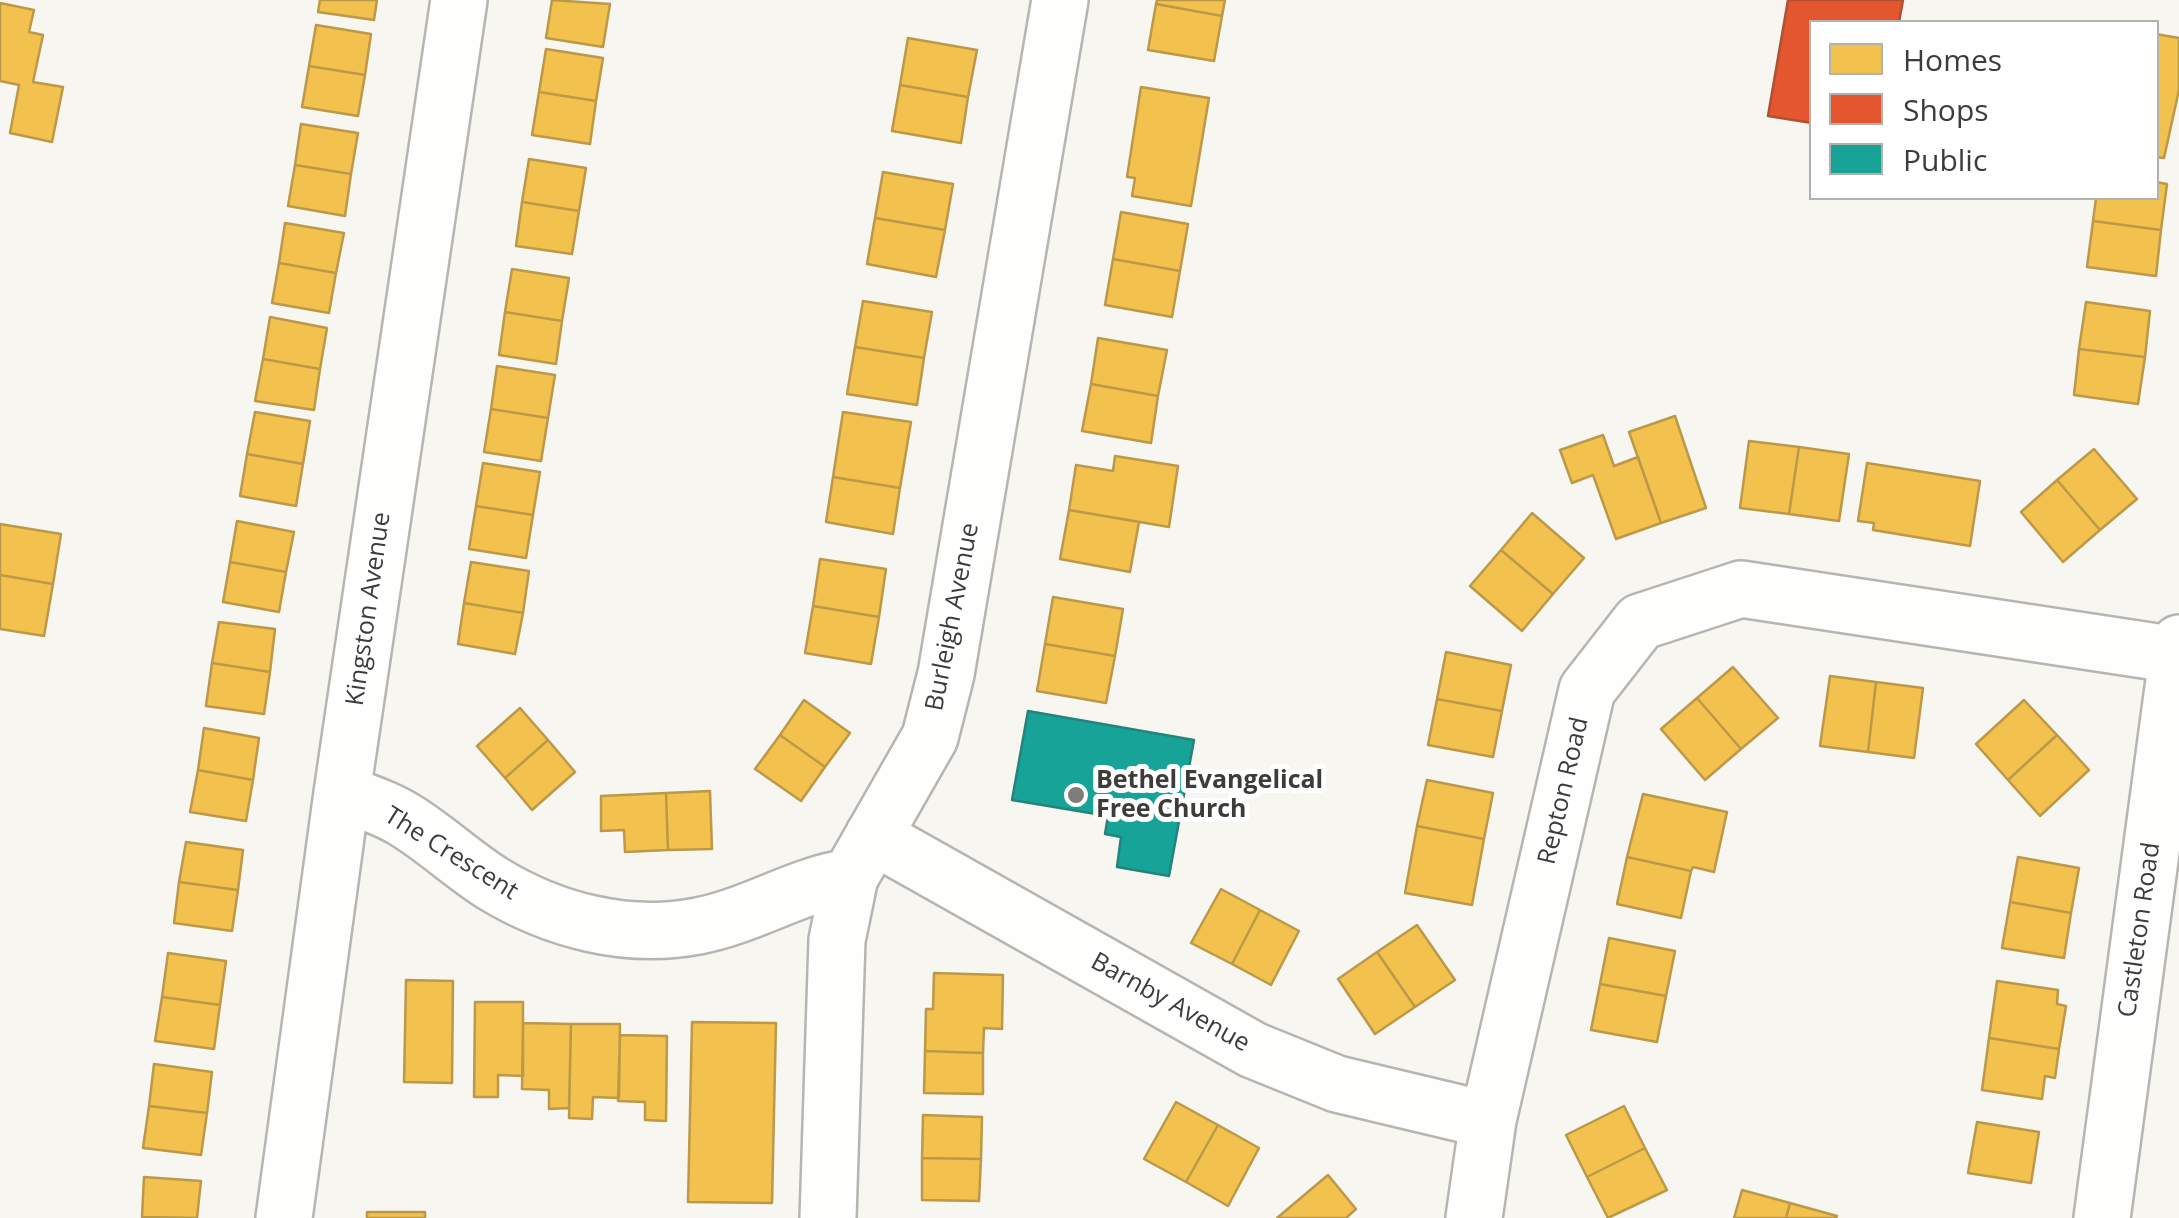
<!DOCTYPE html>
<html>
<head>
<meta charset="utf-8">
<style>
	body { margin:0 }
	#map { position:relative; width:2179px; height:1218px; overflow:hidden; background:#f8f6f1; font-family:"Open Sans",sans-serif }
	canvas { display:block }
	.legend { position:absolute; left:1809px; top:20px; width:350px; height:180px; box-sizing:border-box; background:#fff; border:2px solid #b2b1b0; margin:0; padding:12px 18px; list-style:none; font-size:30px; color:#3e3c39 }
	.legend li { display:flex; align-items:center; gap:20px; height:50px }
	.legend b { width:50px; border:2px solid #b2b1b0 }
</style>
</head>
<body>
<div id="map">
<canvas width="2179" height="1218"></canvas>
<ul class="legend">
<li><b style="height:28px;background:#f2c14e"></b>Homes</li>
<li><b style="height:28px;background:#e4572e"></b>Shops</li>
<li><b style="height:28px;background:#17a398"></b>Public</li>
</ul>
</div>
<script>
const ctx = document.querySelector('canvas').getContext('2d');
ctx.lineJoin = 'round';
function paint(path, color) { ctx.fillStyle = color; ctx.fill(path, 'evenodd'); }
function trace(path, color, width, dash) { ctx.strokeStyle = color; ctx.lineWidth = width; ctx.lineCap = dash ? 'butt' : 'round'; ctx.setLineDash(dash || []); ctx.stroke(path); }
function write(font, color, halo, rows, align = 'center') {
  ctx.font = font + ' "Open Sans",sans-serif'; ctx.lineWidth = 10; ctx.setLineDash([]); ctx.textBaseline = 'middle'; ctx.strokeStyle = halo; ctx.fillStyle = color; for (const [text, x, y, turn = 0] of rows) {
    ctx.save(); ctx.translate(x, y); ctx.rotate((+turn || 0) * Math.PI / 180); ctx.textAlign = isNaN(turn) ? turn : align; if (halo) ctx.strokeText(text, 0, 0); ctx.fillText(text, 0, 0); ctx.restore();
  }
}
const homes = new Path2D(`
	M320,0H377L374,20L318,12Z
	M552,0L610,4L603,47L546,38Z
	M1157,0H1225L1222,16L1156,4Z
	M0,3L34,10L29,32L43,35L33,82L63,87L52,142L10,133L19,85L0,81Z
	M1156,4L1222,16L1214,61L1148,50Z
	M316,25L371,34L365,75L309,66Z
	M2156,34L2179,38V90L2164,158L2156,157Z
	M908,38L977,50L968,97L900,85Z
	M546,49L603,58L596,101L539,92Z
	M309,66L365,75L358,116L302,107Z
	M900,85L968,97L961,143L892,131Z
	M1141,87L1209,98L1191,206L1132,196L1135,178L1127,177Z
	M539,92L596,101L590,144L532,135Z
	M301,124L358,133L351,174L295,165Z
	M529,159L586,168L579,211L522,202Z
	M295,165L351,174L345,216L288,206Z
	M883,172L953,184L945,230L875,218Z
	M2156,182L2167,184L2161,230L2093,221L2096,198H2156Z
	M522,202L579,211L572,254L516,246Z
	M1121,212L1188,224L1180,271L1113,259Z
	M875,218L945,230L936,277L867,264Z
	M2093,221L2161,230L2156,276L2087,267Z
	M285,223L344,233L336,273L279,263Z
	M1113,259L1180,271L1172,317L1105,305Z
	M279,263L336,273L329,313L272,303Z
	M512,269L569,278L562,321L505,312Z
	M863,301L932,312L924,358L855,347Z
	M2086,302L2150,311L2145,357L2079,349Z
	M505,312L562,321L556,364L499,355Z
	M270,317L327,328L320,369L263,359Z
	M1098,338L1167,350L1158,396L1091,384Z
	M855,347L924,358L917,405L847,394Z
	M2079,349L2145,357L2138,404L2074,395Z
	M263,359L320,369L314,410L255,401Z
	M497,366L555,375L548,418L491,409Z
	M1091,384L1158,396L1151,443L1082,431Z
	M491,409L548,418L541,461L484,452Z
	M255,412L310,421L303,464L247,454Z
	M843,412L911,422L900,488L833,477Z
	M1675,416L1706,508L1661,523L1629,432Z
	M1603,435L1614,466L1638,457L1661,523L1616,539L1593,475L1572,483L1560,450Z
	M1749,441L1799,447L1789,514L1740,508Z
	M1799,447L1849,454L1839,521L1789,514Z
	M2094,449L2137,499L2100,530L2057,480Z
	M247,454L303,464L296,506L240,496Z
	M1115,456L1178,466L1169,527L1069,510L1076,465L1113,471Z
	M483,463L540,472L533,515L476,506Z
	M1867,463L1980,481L1970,546L1873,530L1874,523L1858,521Z
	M833,477L900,488L893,534L826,522Z
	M2057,480L2100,530L2063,562L2021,512Z
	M476,506L533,515L526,558L469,549Z
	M1069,510L1139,522L1130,572L1060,559Z
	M1532,513L1584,558L1553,594L1501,550Z
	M237,521L294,532L286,572L230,562Z
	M0,524L61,534L53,584L0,575Z
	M1501,550L1553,594L1522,631L1470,586Z
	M820,559L886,569L879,617L813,606Z
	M230,562L286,572L279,612L223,602Z
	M471,562L529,571L523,613L464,603Z
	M0,575L53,584L44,636L0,629Z
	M1053,597L1123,609L1115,656L1045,644Z
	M464,603L523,613L515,654L458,644Z
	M813,606L879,617L871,664L805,653Z
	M219,622L275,629L270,672L212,663Z
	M1045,644L1115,656L1106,703L1037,691Z
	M1446,652L1511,665L1502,711L1437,699Z
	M212,663L270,672L264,714L206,706Z
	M1733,667L1778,718L1741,749L1697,698Z
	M1830,676L1876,682L1868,752L1820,746Z
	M1876,682L1923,688L1914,758L1868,752Z
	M1697,698L1741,749L1705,780L1661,729Z
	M1437,699L1502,711L1493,757L1428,745Z
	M804,700L850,733L825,767L780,735Z
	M2024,700L2057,735L2008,780L1976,744Z
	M520,708L548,740L505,778L477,746Z
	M204,728L259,738L253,780L198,770Z
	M780,735L825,767L801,801L755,769Z
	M2057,735L2089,770L2040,816L2008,780Z
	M548,740L575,772L532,810L505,778Z
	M198,770L253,780L246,821L190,812Z
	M1427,780L1493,793L1484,839L1417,826Z
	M710,791L712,849L668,850L666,793Z
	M666,793L668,850L625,852L624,830L601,831V796Z
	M1643,794L1727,812L1714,872L1693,867L1691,871L1627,857Z
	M1417,826L1484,839L1472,905L1405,893Z
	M186,842L243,850L238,890L179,882Z
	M1627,857L1691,871L1681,918L1617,904Z
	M2018,857L2079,868L2071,913L2010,902Z
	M179,882L238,890L232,931L174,923Z
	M1221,889L1260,910L1232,964L1191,943Z
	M2010,902L2071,913L2064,958L2002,948Z
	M1260,910L1299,931L1271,985L1232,964Z
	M1417,925L1455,980L1415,1007L1377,952Z
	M1609,938L1675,951L1666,996L1600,984Z
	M1377,952L1415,1007L1375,1034L1338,979Z
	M168,953L226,961L220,1005L162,997Z
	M934,973L1003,975L1002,1029L984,1028L983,1053L925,1051L926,1009H933Z
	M406,980L453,981L452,1083L404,1082Z
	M1997,981L2058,990L2057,1004L2066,1006L2059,1049L1989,1038Z
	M1600,984L1666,996L1657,1042L1591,1030Z
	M162,997L220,1005L214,1049L155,1041Z
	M475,1002H523V1076L498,1075V1097H474Z
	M692,1022L776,1023L772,1203L688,1202Z
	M523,1023L571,1024L569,1108L549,1109V1090L522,1089Z
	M571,1024H620L619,1098L593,1097L592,1119L569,1118Z
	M620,1035L667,1036L666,1121L645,1120V1102L618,1101Z
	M1989,1038L2059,1049L2055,1078L2045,1076L2042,1099L1982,1090Z
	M925,1051L983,1053V1094L924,1093Z
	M154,1064L212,1072L207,1113L149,1106Z
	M1176,1102L1218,1125L1186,1182L1144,1159Z
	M149,1106L207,1113L201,1155L143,1148Z
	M1624,1106L1645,1148L1587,1177L1566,1135Z
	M923,1115L982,1117L981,1159L922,1158Z
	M1977,1122L2039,1132L2031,1183L1968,1173Z
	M1218,1125L1259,1148L1228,1206L1186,1182Z
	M1645,1148L1667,1190L1608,1218L1587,1177Z
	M922,1158L981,1159L979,1201L922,1200Z
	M1328,1175L1356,1209L1346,1218H1277Z
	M144,1177L201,1181L197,1218L142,1217Z
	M1742,1190L1790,1203L1786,1218H1734Z
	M1790,1203L1837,1216L1836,1218H1786Z
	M367,1212H425V1218H367Z`);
paint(homes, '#f2c14e');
trace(homes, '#bc9948', 2.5);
const shops = new Path2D(`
	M1788,0H1903L1899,22H1812V123L1768,116Z`);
paint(shops, '#e4572e');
trace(shops, '#b24f31', 2.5);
const public = new Path2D(`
	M1028,711L1194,740L1169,876L1117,867L1121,837L1105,834L1108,816L1012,800Z`);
paint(public, '#17a398');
trace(public, '#23847c', 2.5);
const street = new Path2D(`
	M342,793C363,801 386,808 405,820C436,839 462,864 492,883C552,920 627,940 698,926C751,916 797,885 850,877
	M873,836L1253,1050L1337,1084L1488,1120
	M284,1218L342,793L459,0
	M828,1218L837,940L850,877L930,737L946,674L1060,0
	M1474,1218L1488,1120L1587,690L1640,622L1741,589L2177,655
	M2102,1218L2179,643`);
trace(street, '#b6b5b1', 60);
trace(street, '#fefefd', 55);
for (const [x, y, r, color] of [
	[1076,795,10,"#7f7d79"]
]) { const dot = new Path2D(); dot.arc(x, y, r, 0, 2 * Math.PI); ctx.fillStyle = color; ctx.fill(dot); trace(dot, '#fff', 4); }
write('25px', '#3e3c39', '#fff', [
	["Kingston Avenue",369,609,-82],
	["Burleigh Avenue",953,617,-79],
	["Repton Road",1564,791,-77],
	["The Crescent",451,854,32],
	["Castleton Road",2140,930,-82],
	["Barnby Avenue",1170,1003,29]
]);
write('bold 25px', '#3e3c39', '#fff', [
	["Bethel Evangelical",1096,781],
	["Free Church",1096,810]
], 'left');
</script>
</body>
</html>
